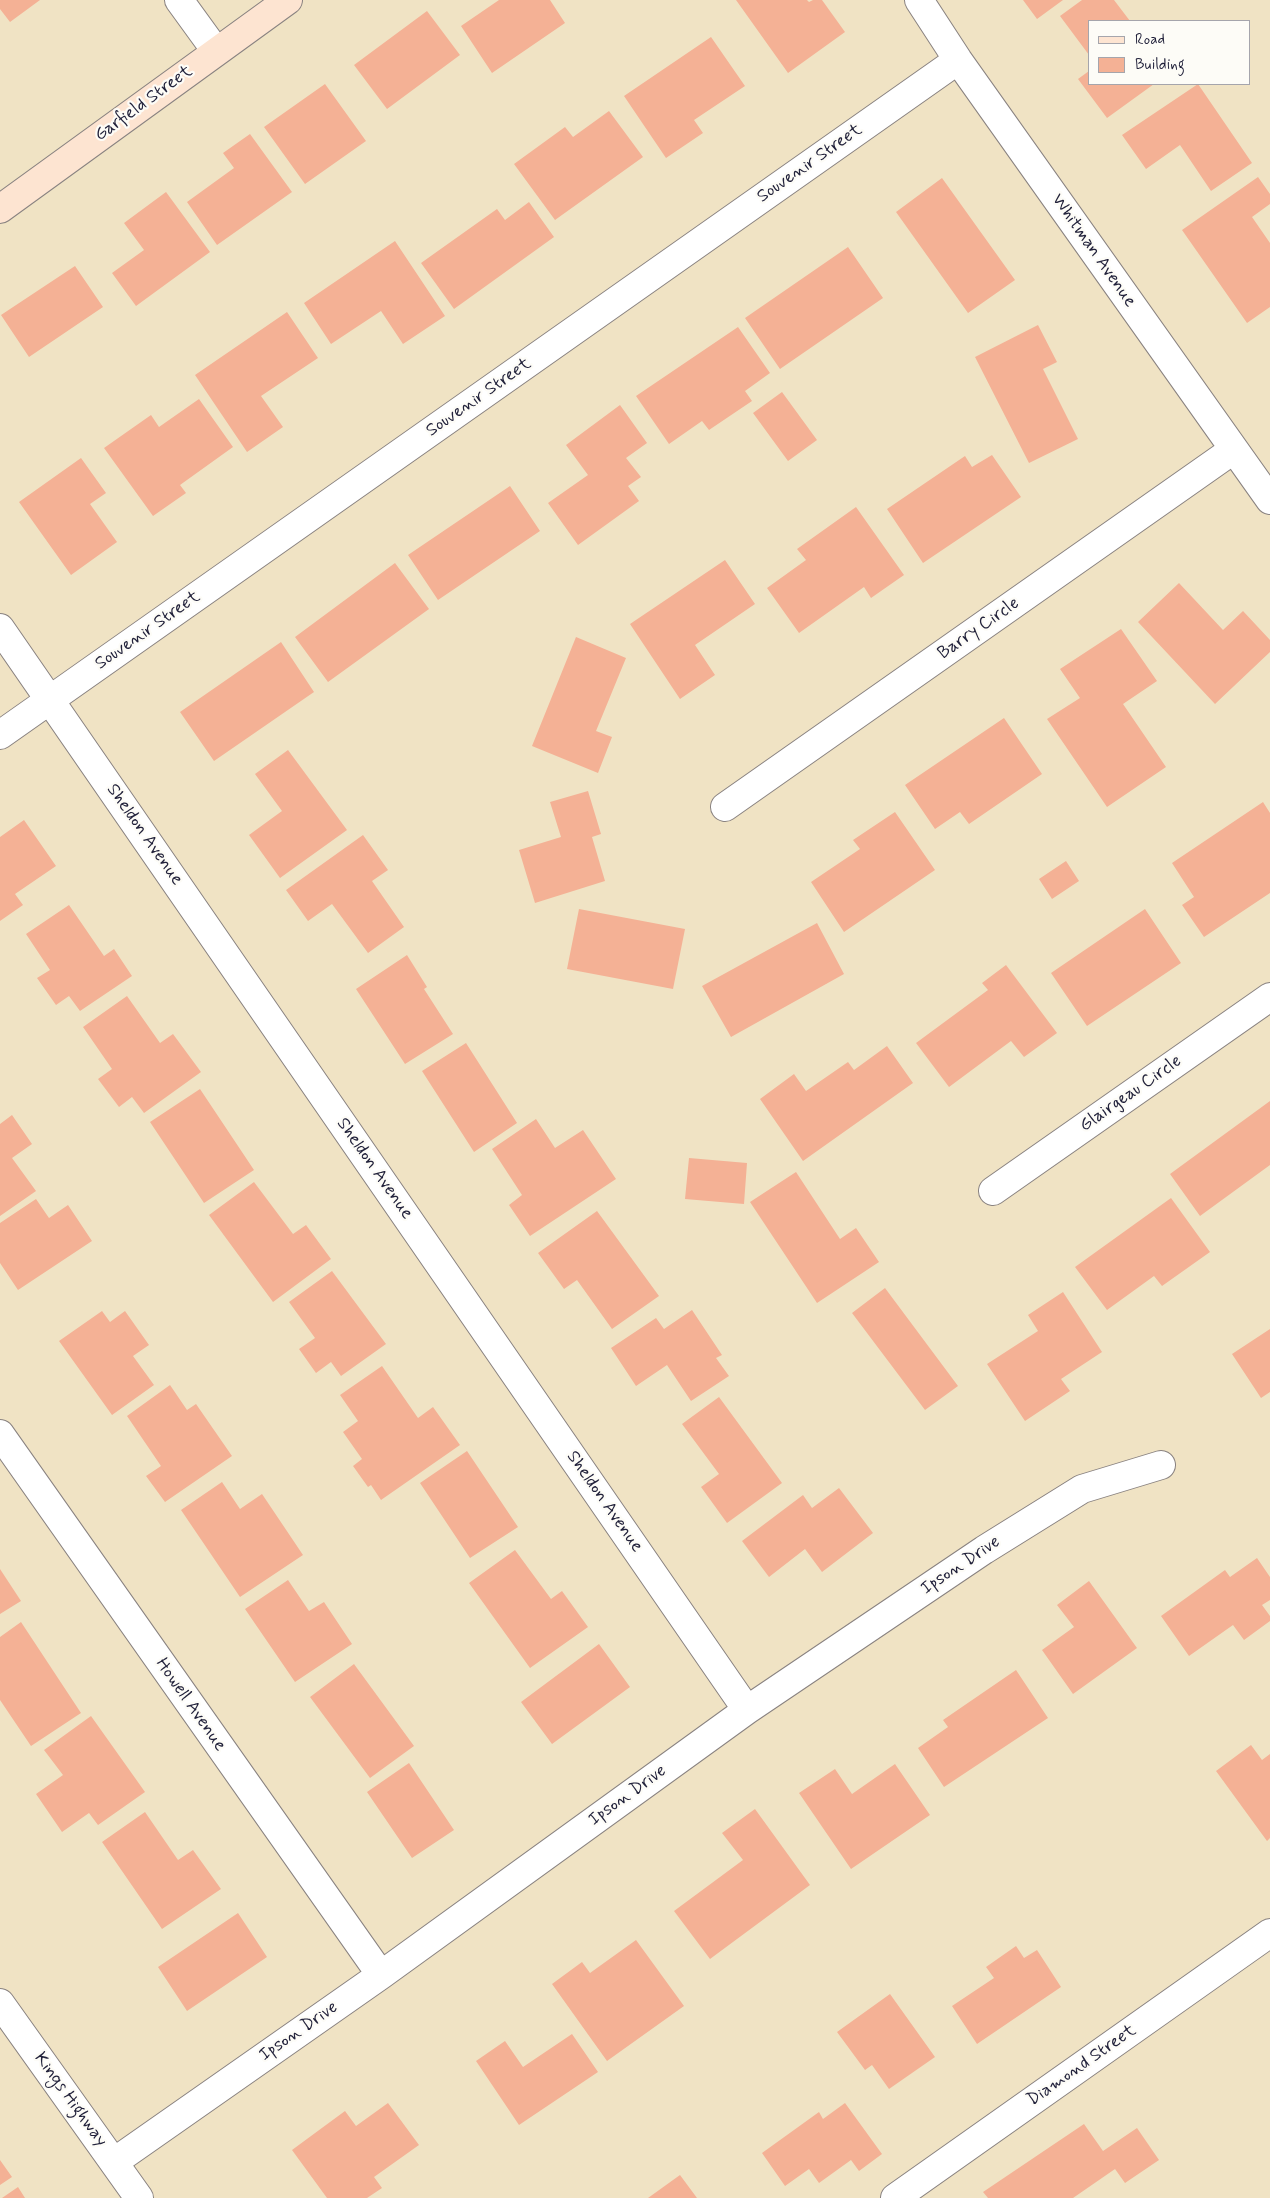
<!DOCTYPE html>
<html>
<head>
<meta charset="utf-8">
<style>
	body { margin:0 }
	#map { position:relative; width:1270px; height:2198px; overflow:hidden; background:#f0e3c4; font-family:Mynerve,sans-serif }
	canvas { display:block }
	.legend { position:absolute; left:1088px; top:20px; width:162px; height:65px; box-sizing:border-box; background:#fdfcf7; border:1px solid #a5a5ac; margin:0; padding:6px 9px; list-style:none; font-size:15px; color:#22223b }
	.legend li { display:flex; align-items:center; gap:10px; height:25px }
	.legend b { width:25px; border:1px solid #a5a5ac }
</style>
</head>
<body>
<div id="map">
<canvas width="1270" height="2198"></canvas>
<ul class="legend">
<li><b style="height:6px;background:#fde4d1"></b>Road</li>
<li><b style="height:14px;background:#f4b195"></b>Building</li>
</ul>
</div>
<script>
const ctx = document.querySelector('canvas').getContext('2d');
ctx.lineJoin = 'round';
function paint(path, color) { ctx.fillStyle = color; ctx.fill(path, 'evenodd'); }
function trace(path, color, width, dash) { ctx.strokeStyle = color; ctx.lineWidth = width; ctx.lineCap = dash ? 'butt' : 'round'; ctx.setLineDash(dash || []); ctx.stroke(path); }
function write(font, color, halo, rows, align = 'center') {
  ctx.font = font + ' Mynerve,sans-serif'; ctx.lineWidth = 4.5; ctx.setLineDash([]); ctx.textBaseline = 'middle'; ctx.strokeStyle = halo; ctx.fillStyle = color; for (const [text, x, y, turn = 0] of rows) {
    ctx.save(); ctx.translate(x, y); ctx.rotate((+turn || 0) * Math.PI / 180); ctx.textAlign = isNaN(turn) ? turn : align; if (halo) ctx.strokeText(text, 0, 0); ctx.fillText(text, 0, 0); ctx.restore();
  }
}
paint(new Path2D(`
	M0,0H40L10,22L0,9Z
	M499,0H550L565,23L492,73L461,26Z
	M736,0H807L809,2L813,0H822L845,32L788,73Z
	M1023,0H1063L1037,19Z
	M1082,0H1114L1130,21H1089V55L1060,16Z
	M427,11L460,55L387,109L354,65Z
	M711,37L745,86L694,120L703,133L666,158L624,96Z
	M1089,71V84H1154L1107,118L1078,79Z
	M325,84L366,141L305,184L264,127Z
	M1198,84L1252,163L1211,191L1180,145L1146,169L1122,135Z
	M609,111L643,157L555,220L514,164L565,127L573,137Z
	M250,134L292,192L217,245L187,202L234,168L223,153Z
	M1258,177L1270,194V204L1252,217L1270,243V307L1247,323L1182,230Z
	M942,178L1015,280L968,313L896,212Z
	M166,192L210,252L136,306L112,273L144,250L124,223Z
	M529,202L554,237L454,309L421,263L497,209L505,220Z
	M395,241L445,316L403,344L381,311L331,344L304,303Z
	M848,247L883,298L780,369L745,318Z
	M75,266L103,307L29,357L1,315Z
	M287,312L318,358L261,396L283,427L247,452L195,375Z
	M1038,325L1057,362L1043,369L1078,439L1029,463L975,357Z
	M738,327L770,373L745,391L752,401L709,430L702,421L669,444L636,396Z
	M782,392L817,440L788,461L753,413Z
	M199,399L233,447L180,485L186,493L153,516L104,448L151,415L159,427Z
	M620,405L647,443L626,458L641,477L628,486L639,501L578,545L548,503L588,475L566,445Z
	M992,455L1021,497L923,563L887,509L965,456L972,467Z
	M81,458L106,493L90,504L117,542L71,575L19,502Z
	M510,486L540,531L438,600L408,555Z
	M856,507L904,575L871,598L864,587L799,633L767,588L806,560L797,549Z
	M725,560L755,604L695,645L715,675L680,699L630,624Z
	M395,563L429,609L328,682L295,637Z
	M1179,583L1223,630L1243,611L1270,640V652L1215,704L1138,622Z
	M1121,629L1157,681L1123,704L1166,767L1107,807L1047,719L1080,698L1060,669Z
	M576,637L626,658L596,731L612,737L598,773L532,746Z
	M281,642L314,692L214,761L180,712Z
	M1004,718L1042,774L969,824L960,812L935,829L905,785Z
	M288,750L347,830L280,878L249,835L282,811L255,774Z
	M588,791L601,834L592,837L605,881L535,903L519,850L561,837L550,802Z
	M1263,802L1270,813V893L1204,937L1182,905L1194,897L1172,863Z
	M895,812L935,870L844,932L811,882L860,849L853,840Z
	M24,820L56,866L15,894L23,905L0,921V837Z
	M363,835L388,870L372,881L404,927L368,953L332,904L308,921L286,890Z
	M1066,861L1079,881L1052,899L1039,879Z
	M69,905L104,956L114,949L132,976L80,1011L69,996L56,1005L37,978L50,970L26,934Z
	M579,909L685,929L673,989L567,969Z
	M1145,909L1181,963L1087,1026L1051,973Z
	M817,923L844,974L731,1037L702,986Z
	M407,955L427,987L424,989L453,1034L405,1064L356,989Z
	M1006,965L1057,1033L1024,1057L1011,1041L949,1087L916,1043L988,990L982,983Z
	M127,996L160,1043L173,1034L201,1072L144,1113L132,1097L119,1107L98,1079L112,1069L83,1027Z
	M466,1043L517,1123L474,1152L422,1071Z
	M887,1046L913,1083L803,1161L760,1099L794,1074L806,1091L848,1062L854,1070Z
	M200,1089L254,1170L204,1203L150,1122Z
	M1270,1101V1165L1200,1216L1170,1174Z
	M12,1115L32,1144L12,1158L36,1191L0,1216V1124Z
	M536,1119L555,1148L583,1130L616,1179L530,1236L509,1205L522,1195L492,1149Z
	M689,1158L747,1163L744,1204L685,1199Z
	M796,1172L840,1239L856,1228L879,1262L817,1303L750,1202Z
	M254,1182L293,1234L306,1225L331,1259L273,1302L209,1215Z
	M1171,1198L1210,1252L1162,1286L1154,1276L1107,1310L1075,1267Z
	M36,1199L49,1218L68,1205L92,1241L18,1290L0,1263V1223Z
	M597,1211L659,1296L612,1329L577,1280L564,1289L538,1253Z
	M332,1271L386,1344L341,1376L331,1362L316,1373L299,1349L315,1338L289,1302Z
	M885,1288L958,1386L925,1410L852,1313Z
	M1063,1292L1102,1352L1061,1379L1070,1391L1025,1421L987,1364L1038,1331L1028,1315Z
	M692,1310L722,1355L716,1358L729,1376L691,1401L667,1365L636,1386L611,1348L656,1318L664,1329Z
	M102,1311L110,1322L125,1311L149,1345L133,1356L154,1385L112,1415L59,1341Z
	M1270,1329V1392L1261,1398L1232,1354Z
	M382,1366L418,1418L433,1407L460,1445L381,1500L371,1485L368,1487L353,1466L362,1459L343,1432L358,1421L340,1395Z
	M170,1385L187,1410L196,1404L232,1456L165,1502L146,1476L161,1466L127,1416Z
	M719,1397L782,1483L727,1523L701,1487L719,1474L682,1424Z
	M467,1451L518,1527L470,1558L420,1483Z
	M222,1482L240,1509L262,1494L303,1555L240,1597L181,1510Z
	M839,1488L873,1533L822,1572L805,1549L769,1577L742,1541L803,1495L812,1508Z
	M515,1550L551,1599L562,1591L588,1627L530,1668L469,1583Z
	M1257,1558L1270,1577V1600L1262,1605L1270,1616V1621L1244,1640L1233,1625L1189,1656L1161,1616L1225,1570L1230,1577Z
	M0,1569L21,1601L0,1614Z
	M288,1580L309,1611L324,1602L352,1644L295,1682L245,1609Z
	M1089,1581L1137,1648L1073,1694L1042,1650L1074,1627L1057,1605Z
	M21,1622L81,1713L31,1746L0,1700V1637Z
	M599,1644L630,1687L552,1744L521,1702Z
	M354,1664L414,1746L370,1778L310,1697Z
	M1016,1670L1048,1718L944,1787L918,1748L948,1727L943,1720Z
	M91,1716L145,1792L98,1825L89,1813L62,1832L36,1794L63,1775L44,1750Z
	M1251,1745L1262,1760L1270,1754V1838L1267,1841L1216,1771Z
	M409,1763L454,1830L412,1858L367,1792Z
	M895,1764L930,1815L851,1869L799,1793L835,1769L852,1794Z
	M755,1809L810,1885L710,1959L674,1911L743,1860L722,1833Z
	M145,1812L178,1860L193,1850L221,1889L162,1929L102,1842Z
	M238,1913L267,1957L187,2011L158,1967Z
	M636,1940L684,2006L607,2061L552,1984L582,1962L590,1973Z
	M1016,1946L1024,1958L1037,1950L1061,1987L977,2044L952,2006L994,1978L986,1967Z
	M890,1994L935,2057L889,2089L872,2065L865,2070L837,2032Z
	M572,2034L598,2072L519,2125L476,2061L505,2041L523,2067Z
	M388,2103L419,2145L374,2177L382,2188L367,2198H327L292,2150L345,2111L356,2126Z
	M845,2103L882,2154L859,2171L851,2160L819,2183L809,2169L785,2186L762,2153L819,2112L823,2119Z
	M1084,2124L1103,2151L1137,2128L1159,2160L1125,2183L1115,2169L1073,2198H988L983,2192Z
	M0,2160L12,2177L0,2185Z
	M680,2175L697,2198H648Z
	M18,2187L25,2198H2Z`), '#f4b195');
const minor = new Path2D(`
	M179,0L216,51
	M919,0L958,60L1270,500
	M0,628L747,1710
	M0,735L958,60
	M725,807L1233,450
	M993,1191L1270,997
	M0,1434L381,1975
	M114,2162L381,1975L747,1710L984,1550L1082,1489L1161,1465
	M895,2198L1270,1933`);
const tertiary = new Path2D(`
	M0,2003L139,2198`);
const secondary = new Path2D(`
	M0,209L288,0`);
trace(minor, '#898280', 30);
trace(tertiary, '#898280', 30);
trace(secondary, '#898280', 30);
trace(minor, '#fff', 28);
trace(tertiary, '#fff', 28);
trace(secondary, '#fde4d1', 28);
write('18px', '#22223b', '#fdfcf7', [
	["Garfield Street",144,104,-36],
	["Souvenir Street",810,164,-35],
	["Whitman Avenue",1093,251,55],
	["Souvenir Street",479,398,-35],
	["Barry Circle",979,629,-35],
	["Souvenir Street",148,631,-35],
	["Sheldon Avenue",144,835,55],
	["Glairgeau Circle",1131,1094,-35],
	["Sheldon Avenue",374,1169,55],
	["Sheldon Avenue",604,1502,55],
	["Ipson Drive",961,1566,-34],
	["Howell Avenue",190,1705,55],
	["Ipson Drive",628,1796,-36],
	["Ipson Drive",299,2032,-35],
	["Diamond Street",1082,2066,-35],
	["Kings Highway",70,2100,54]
]);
</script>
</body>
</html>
